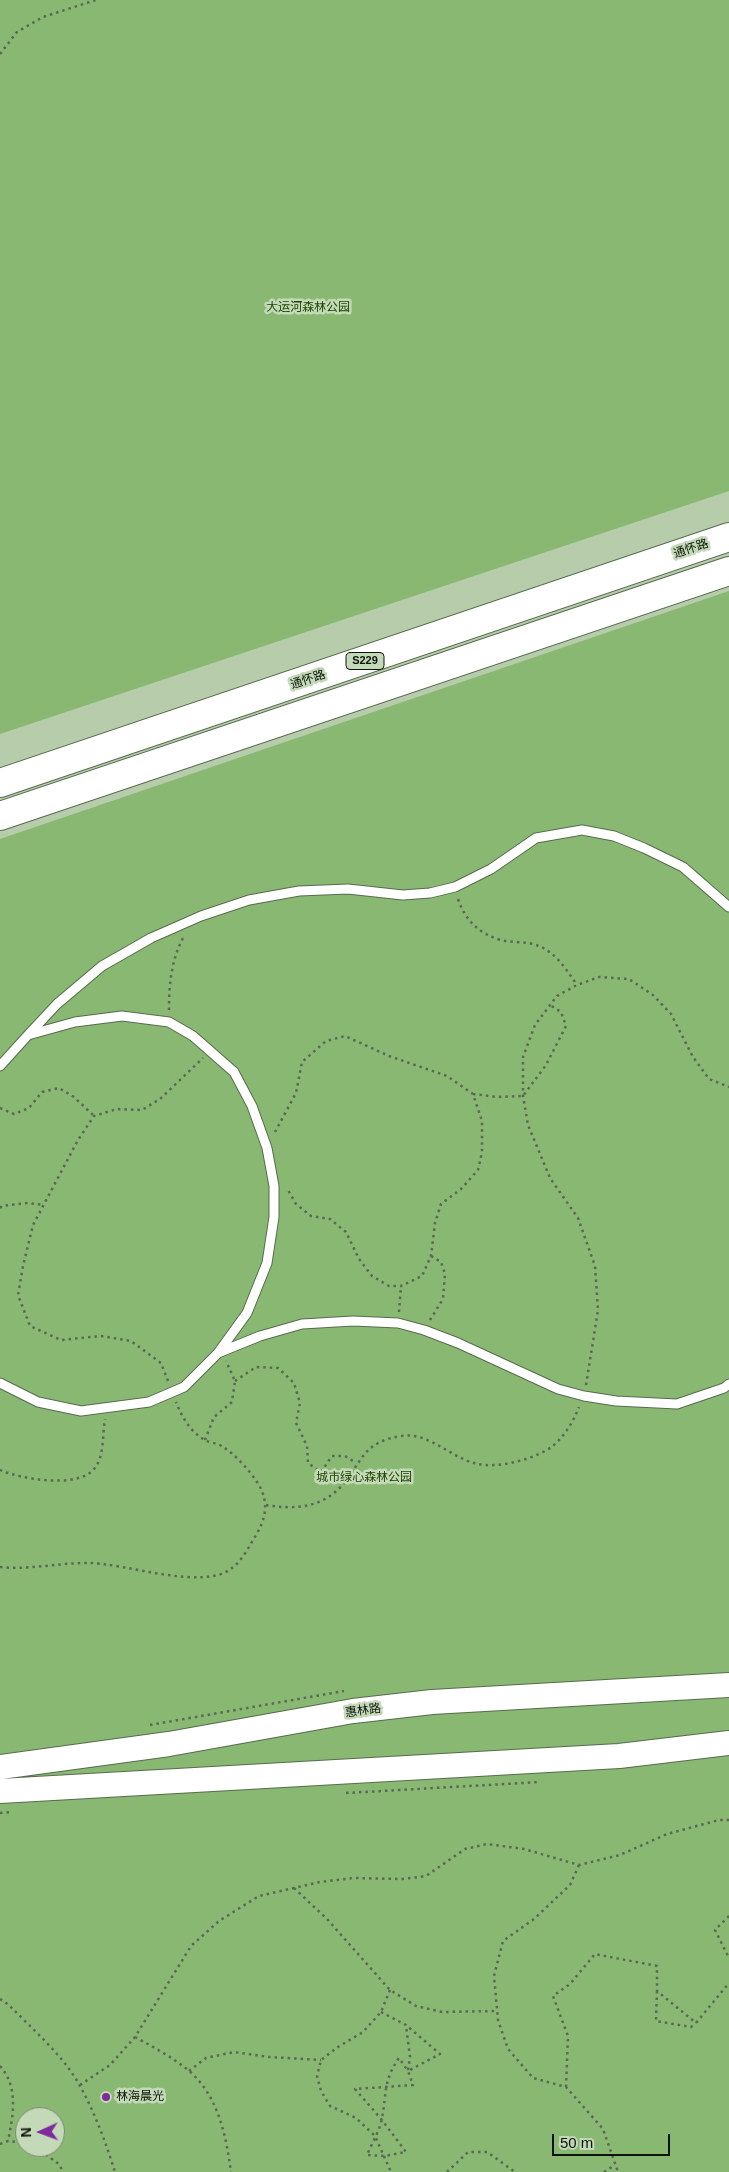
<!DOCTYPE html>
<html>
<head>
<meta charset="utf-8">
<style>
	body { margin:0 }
	#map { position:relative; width:729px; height:2172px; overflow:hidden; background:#b6ccab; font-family:Arial,sans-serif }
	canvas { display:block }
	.north { position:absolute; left:15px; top:2107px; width:50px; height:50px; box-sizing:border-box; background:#c3d9b8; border:1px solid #7a8a72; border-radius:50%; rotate:268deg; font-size:14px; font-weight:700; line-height:20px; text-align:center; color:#0c1308 }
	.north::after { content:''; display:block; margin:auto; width:18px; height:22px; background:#7e2c9c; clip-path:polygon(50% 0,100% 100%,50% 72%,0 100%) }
	.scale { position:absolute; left:552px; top:2134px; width:118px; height:22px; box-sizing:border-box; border:2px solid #0c1308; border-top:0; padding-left:6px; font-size:15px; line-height:18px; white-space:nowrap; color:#0c1308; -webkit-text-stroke:4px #c3d9b8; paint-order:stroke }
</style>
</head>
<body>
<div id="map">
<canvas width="729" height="2172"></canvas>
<div class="north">N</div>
<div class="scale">50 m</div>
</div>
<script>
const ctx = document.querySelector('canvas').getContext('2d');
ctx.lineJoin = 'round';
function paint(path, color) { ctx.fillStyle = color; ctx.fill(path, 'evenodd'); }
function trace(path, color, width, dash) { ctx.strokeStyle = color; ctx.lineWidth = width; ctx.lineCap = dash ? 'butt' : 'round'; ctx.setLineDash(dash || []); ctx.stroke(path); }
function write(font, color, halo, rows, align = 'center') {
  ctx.font = font + ' Arial,"Noto Sans SC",sans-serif'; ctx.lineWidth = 5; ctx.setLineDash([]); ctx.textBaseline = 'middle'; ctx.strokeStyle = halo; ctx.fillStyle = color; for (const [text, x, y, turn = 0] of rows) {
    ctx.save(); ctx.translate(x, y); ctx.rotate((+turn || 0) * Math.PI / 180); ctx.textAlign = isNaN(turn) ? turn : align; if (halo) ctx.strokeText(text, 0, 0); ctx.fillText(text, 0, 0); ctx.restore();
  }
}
paint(new Path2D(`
	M0,0H729V491L0,734Z
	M729,591V2172H0V839ZM25,2117H55V2147H25Z`), '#89b872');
const lane = new Path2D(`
	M28,1035L57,1004L102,966L151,938L201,916L249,900L299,891L348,889L403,895L430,893L455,887L491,869L536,838L582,830L614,836L644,848L683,867L729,907
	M0,1066L28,1035L75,1022L122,1016L169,1022L193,1036L234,1072L252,1106L267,1148L274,1186V1217L267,1263L247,1313L218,1353L184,1387L149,1402L81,1411L38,1402L0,1383
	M218,1353L260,1336L302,1324L353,1321L398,1323L424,1330L458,1343L558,1389L584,1396L616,1401L677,1404L724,1388L729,1384`);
const secondary = new Path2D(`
	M0,1767L169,1744L353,1711L432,1702L729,1685
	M0,1791L619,1756L729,1743`);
const primary = new Path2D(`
	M0,783L729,537
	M0,816L729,571`);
trace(lane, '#576b4e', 11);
trace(secondary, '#576b4e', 26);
trace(primary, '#576b4e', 30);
trace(new Path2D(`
	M0,54L17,32L43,17L96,0
	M458,899C465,920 479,934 501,940C512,943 525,941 536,945C555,951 566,969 577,985
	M169,1010C169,985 171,961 183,938
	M473,1094L497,1097L523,1096L546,1065L566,1026L561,1012L550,1005
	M0,1108L14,1114L29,1108L42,1092L59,1088L74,1097L94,1116
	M275,1132L296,1093L302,1062L326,1041L345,1036L389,1056L447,1076L473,1094L482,1121V1152L478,1170L461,1189L441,1204L435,1223L431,1256L422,1276L401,1286H389L372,1276L359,1259L346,1232L330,1219L311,1216L296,1204L288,1190L286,1189
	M0,1208L2,1206L28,1203L44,1205
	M399,1312L401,1286
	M430,1320L443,1299L445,1274L441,1262L431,1256
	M168,1381L161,1363L131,1341L101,1336L61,1340L30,1326L18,1295L23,1266L33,1225L78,1140L94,1116L117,1109L142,1110L160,1099L203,1058
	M235,1381L256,1367L278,1368L294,1383L300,1403L296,1423L307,1446L308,1463L321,1472L345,1482
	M586,1385L598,1310L595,1266L578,1218L550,1178L528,1125L523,1096V1057L535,1025L557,996L577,985L599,977L629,979L653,995L671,1014L693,1057L709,1079L729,1087
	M205,1440L214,1417L232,1402L235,1381L226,1361
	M0,1470C21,1479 77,1489 94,1469C105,1456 102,1435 105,1419
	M321,1472L332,1456H345L356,1463
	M266,1505C296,1510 324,1508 345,1482C364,1457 365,1442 401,1436C428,1431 452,1459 478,1464C498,1469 539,1458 554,1445C566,1434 573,1422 579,1407
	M0,1567C29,1570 57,1563 87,1563C122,1562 203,1592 232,1568C242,1561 250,1545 256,1535C266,1518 269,1503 259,1485C250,1471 236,1455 223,1447C218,1443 210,1443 205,1440C190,1432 182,1417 176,1402
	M150,1725L344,1691
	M346,1793L540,1782
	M0,1813L11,1812
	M579,1865L570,1885L534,1919L503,1941L494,1976L498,2020L508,2049L533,2078L566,2087L603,2129L618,2172
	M294,1888L327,1919L390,1990L416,2006L442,2012L497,2011
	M729,1916L715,1930L729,1958
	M390,1990L381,2012L363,2032L338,2047L321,2060L317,2076L321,2091L330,2106L356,2118L375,2136L391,2172
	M657,1991L656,2021L691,2027L696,2023
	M0,1999L9,2005C33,2030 63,2055 80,2086C95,2113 106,2143 115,2172
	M381,2012L406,2025L440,2054L408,2071L413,2085L355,2089L382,2120L406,2152L385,2156L367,2155C372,2143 380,2130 382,2118C387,2092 383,2081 399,2058L408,2071L410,2057L406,2025
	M135,2037C153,2047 172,2057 188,2070C218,2095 226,2135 231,2172
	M0,2066C19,2087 13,2116 8,2141
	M189,2071L206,2058L234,2052L269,2057L321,2060
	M80,2085L110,2065L135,2037L191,1946L219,1921L259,1896L320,1882L353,1878L402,1879L426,1876L465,1849L487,1844L524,1849L579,1865L620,1855L667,1834L719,1820H729
	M566,2087L568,2036L553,1996L570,1984L595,1954L657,1966V1991L696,2023L729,1983
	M0,2144L8,2141L25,2143
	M35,2147L59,2164L63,2172
	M447,2172L468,2152H487L515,2172
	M604,2172L615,2165`), '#5b6954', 2.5, [2.5, 4]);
trace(lane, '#fff', 9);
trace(secondary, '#fff', 24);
trace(primary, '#fff', 28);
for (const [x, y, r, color] of [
	[106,2097,5,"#7e2c9c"]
]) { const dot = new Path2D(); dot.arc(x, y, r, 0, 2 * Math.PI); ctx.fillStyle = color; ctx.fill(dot); trace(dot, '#c3d9b8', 2); }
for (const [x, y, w] of [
	[365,661,38]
]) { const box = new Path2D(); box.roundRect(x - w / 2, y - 8.5, w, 17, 4); ctx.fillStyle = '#c3d9b8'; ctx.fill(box); trace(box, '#0c1308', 1); }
write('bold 11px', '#0c1308', null, [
	["S229",365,661]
]);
write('12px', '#1f4600', '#c3d9b8', [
	["大运河森林公园",308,308],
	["城市绿心森林公园",364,1478]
]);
write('12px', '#0c1308', '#c3d9b8', [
	["通怀路",691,549,-18],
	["通怀路",308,680,-18],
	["惠林路",363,1711,-8]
]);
write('12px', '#0c1308', '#c3d9b8', [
	["林海晨光",116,2097]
], 'left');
</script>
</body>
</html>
